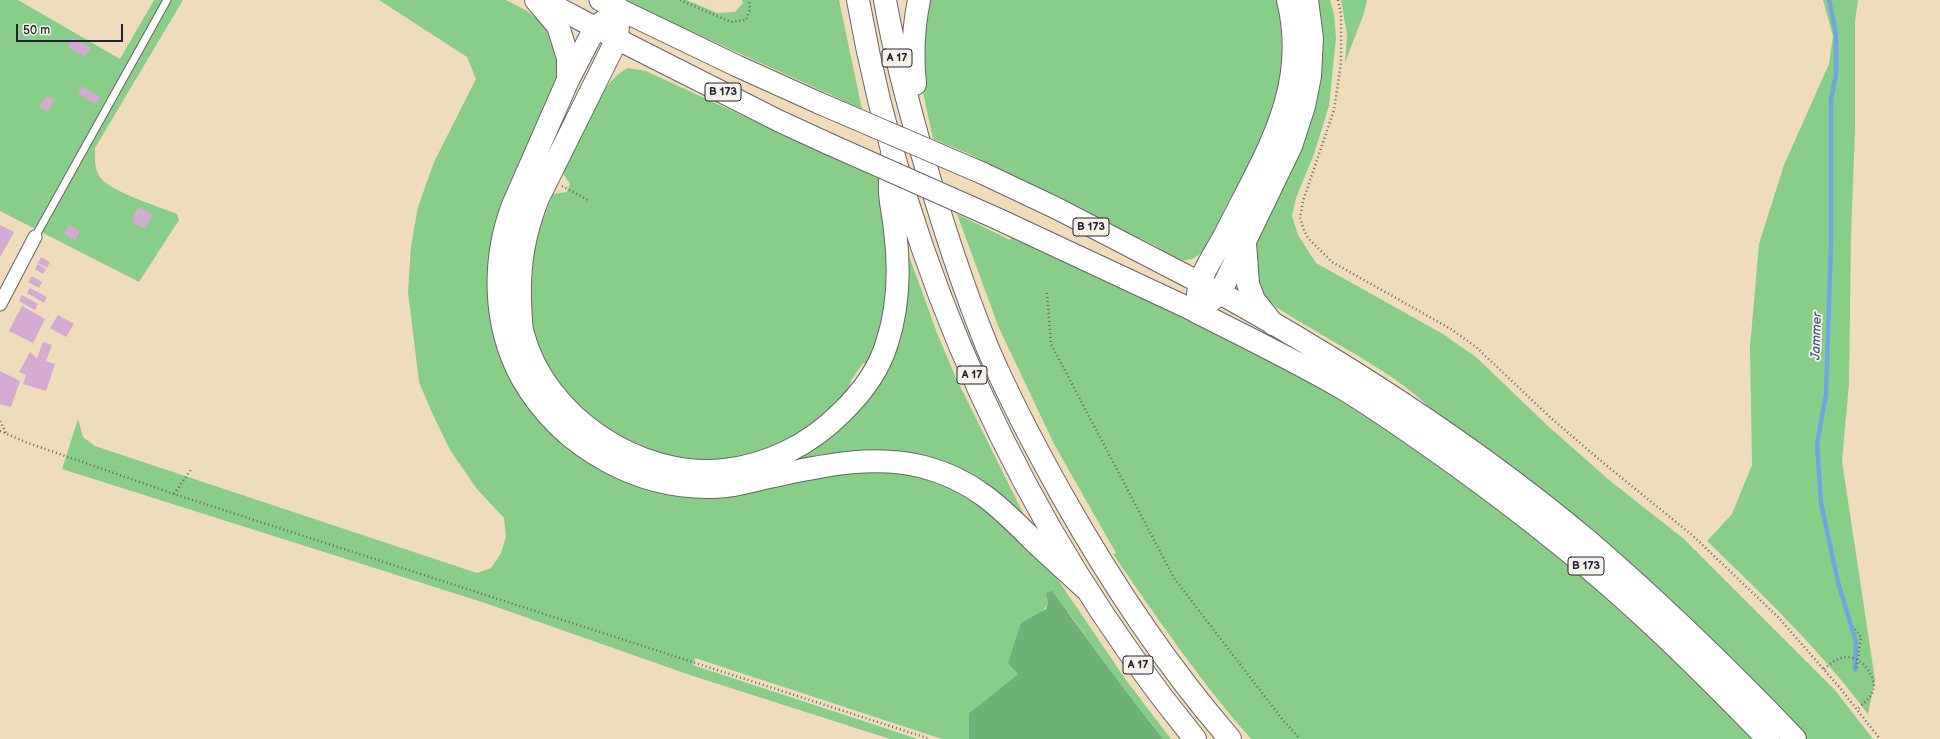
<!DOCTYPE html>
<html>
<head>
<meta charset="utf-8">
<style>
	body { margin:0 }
	#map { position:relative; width:1940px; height:739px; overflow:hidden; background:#efdcbb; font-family:"Balsamiq Sans",sans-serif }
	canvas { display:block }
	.scale { position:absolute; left:16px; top:24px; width:107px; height:18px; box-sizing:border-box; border:2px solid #22223b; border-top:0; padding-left:5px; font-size:12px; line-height:14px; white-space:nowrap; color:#22223b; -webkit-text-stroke:3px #f7f3e8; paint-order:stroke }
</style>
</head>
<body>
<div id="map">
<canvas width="1940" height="739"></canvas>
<div class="scale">50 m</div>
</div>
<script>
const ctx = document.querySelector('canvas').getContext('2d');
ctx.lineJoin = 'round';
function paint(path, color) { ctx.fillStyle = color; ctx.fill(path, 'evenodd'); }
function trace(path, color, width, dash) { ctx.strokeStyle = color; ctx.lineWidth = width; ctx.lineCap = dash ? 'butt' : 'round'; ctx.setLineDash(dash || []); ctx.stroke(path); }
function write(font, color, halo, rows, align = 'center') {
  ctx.font = font + ' "Balsamiq Sans",sans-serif'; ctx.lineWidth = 3.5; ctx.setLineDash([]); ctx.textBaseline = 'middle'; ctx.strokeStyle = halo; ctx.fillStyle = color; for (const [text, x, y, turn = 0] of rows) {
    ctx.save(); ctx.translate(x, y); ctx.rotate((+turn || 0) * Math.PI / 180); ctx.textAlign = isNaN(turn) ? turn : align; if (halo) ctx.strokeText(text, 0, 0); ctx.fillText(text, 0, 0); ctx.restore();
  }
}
paint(new Path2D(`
	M0,0H18L120,59L154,0H183L95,148C95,158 94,167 99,176C108,191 160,207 177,214L179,220L139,282L0,211Z
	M379,0H506L527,11L548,27L559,47L558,80L492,267L579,451L822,473L902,469L976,497L1054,574L1126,680L1171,739H1163L1122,686L1068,612L1048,602C1044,615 1032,618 1021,623L1018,674L969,713V739H942L695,658L693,665L918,739H890L690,675L485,603L62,469L78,419L83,437L95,446L477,573L491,568L501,553L506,537L504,518L477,489L450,450L433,415L419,382L408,292L411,246L418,207L434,162L476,79L467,57Z
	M622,0H687L717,13L735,12L743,3L742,0H839L862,109Z
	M925,0H1281L1286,33L1281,89L1267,126L1237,191C1230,197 1222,211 1222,220L1203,252L1192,259L1180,261L1163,254L1156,246L1139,238L1133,241L978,163L976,157L933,139L921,83Z
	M1314,0H1330L1334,14L1336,38L1329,106L1314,154L1296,198L1292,216L1298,235L1316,263L1443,334L1476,357L1548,426L1609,480L1684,539L1834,689L1873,739H1806L1757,685L1432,410C1398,376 1355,355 1314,330C1294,318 1273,308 1258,290L1254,243Z
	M1341,0H1367L1364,13L1345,63L1347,35Z
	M1823,0H1858L1855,21V132L1851,236L1849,384L1842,461L1875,680L1868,714C1821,651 1764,596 1707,541L1732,514L1752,465L1750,347L1759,244L1784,165L1829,64L1833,36Z
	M628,68L646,71L879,179L887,213L892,286L870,366L863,363L852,379L845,398L813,426L772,447L750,454L722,460L693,459L668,455L649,450L602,429L552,383L530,333L531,291L535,248L542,221L553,194L567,192L570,184L562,172C579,142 597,83 628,68Z
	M957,214L1010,240L1013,235L1146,299L1308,381L1425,452L1515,519L1628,613L1753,739H1251C1200,681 1157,618 1113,554L1116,553L1054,444L999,328Z
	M908,253L937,333L956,378L1025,517L1023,519L963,474L767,470L858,405Z`), '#89ce88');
paint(new Path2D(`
	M1052,591L1122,686L1163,739H969V713L1018,674L1008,663L1021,623L1046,609L1048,602L1046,593Z`), '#6eb174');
trace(new Path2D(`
	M1829,0L1836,34V74L1831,100V242L1826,395L1817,444L1821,503L1838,582L1856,642L1855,669`), '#72a5de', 4.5);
paint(new Path2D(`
	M73,38L91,48L85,57L68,47Z
	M82,86L100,97L96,104L78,94Z
	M46,96L54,100L48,112L39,107Z
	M138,207L153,214L145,229L131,222Z
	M0,225L14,232L0,257Z
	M69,225L80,231L75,240L64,234Z
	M41,257L50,262L47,268L38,263Z
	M38,264L46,269L43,274L35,269Z
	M32,276L42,282L39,288L28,282Z
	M30,288L47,297L44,303L27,293Z
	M22,295L38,304L35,310L19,301Z
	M22,306L45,319L33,343L9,331Z
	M58,315L74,324L66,337L50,328Z
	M43,342L52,345L46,361L55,364L46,391L23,384L26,375L19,372L30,352L37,358Z
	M0,371L20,381L11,407L0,404Z`), '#d2aad2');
const service = new Path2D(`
	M35,237L167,0`);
const minor = new Path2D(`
	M0,304L35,237`);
const primary = new Path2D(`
	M543,0L617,39L779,121L829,144
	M600,0L737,66L819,103
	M982,173L1056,208L1216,291
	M998,219L1197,312`);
const trunk = new Path2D(`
	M1220,293C1349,365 1475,446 1588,541C1661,604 1729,670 1795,739
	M1197,312C1246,337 1296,361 1344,389C1385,414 1424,442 1463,470C1525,515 1586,563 1642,615C1686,655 1727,697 1768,739`);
const motorway = new Path2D(`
	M536,0L558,26L568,58V79
	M858,0C906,269 1022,527 1195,739
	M885,0C894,52 908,103 922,153C941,220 962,285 988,349C1010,400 1036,449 1063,497C1111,582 1166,665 1230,739
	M619,9L595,28L568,80L513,205C492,260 493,325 522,378C563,450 645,494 727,486C740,484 752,481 764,478C817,467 871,453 924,467C974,480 1001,508 1036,543C1052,558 1069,573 1085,588
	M619,9L617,39L538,198C524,234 519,263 520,302C521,312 520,324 523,334C545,417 640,480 725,470C768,465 809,445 840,414C860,395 879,370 887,343C899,306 900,269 895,230C894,218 891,206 890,193C889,179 892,163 892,148
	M915,84C912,55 913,29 919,0
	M1245,243L1248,284L1254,300L1273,324
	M1197,312L1220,293L1291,146L1304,106L1310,76L1312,38L1307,0
	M1197,312C1198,303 1197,291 1200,282C1206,266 1219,247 1227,231C1265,155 1310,89 1288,0`);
trace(service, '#6a6368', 9);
trace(minor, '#6a6368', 15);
trace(primary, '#6a6368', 23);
trace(trunk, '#6a6368', 24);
trace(motorway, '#6a6368', 24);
trace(new Path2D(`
	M680,0L731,22L746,20L750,9L749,0
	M1338,0L1341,14V63L1334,110L1303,201L1300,217L1303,228L1308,238L1332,262L1451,329L1476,347L1551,418L1601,461L1692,535L1778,617L1840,688L1880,739
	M562,186L588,200
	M1047,293L1051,344L1174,578L1282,719L1300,739
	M0,421L6,433
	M0,431L28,443L174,494L930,739
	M174,494L192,468
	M1855,629L1861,637L1856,671
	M1824,669C1830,664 1837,658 1845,657C1860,655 1878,677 1873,691C1871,698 1862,704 1857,710`), '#6a6368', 2.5, [1, 3]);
trace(service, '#fff', 7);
trace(minor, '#fff', 13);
trace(primary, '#fff', 21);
trace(trunk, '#fff', 22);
trace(motorway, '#fff', 22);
const primaryBridge = new Path2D(`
	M819,103L982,173
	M829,144L998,219`);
trace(primaryBridge, '#6a6368', 23, []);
trace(primaryBridge, '#fff', 21);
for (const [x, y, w] of [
	[897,58,30],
	[723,92,36],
	[1091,227,36],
	[972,375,30],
	[1586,566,36],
	[1138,665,30]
]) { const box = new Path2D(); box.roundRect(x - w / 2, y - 9, w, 18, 3); ctx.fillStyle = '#f7f3e8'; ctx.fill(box); trace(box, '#22223b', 1); }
write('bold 11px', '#22223b', null, [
	["A 17",897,58],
	["B 173",723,92],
	["B 173",1091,227],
	["A 17",972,375],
	["B 173",1586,566],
	["A 17",1138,665]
]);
write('italic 13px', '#42567c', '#f7f3e8', [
	["Jammer",1817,336,-88]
]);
</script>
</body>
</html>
